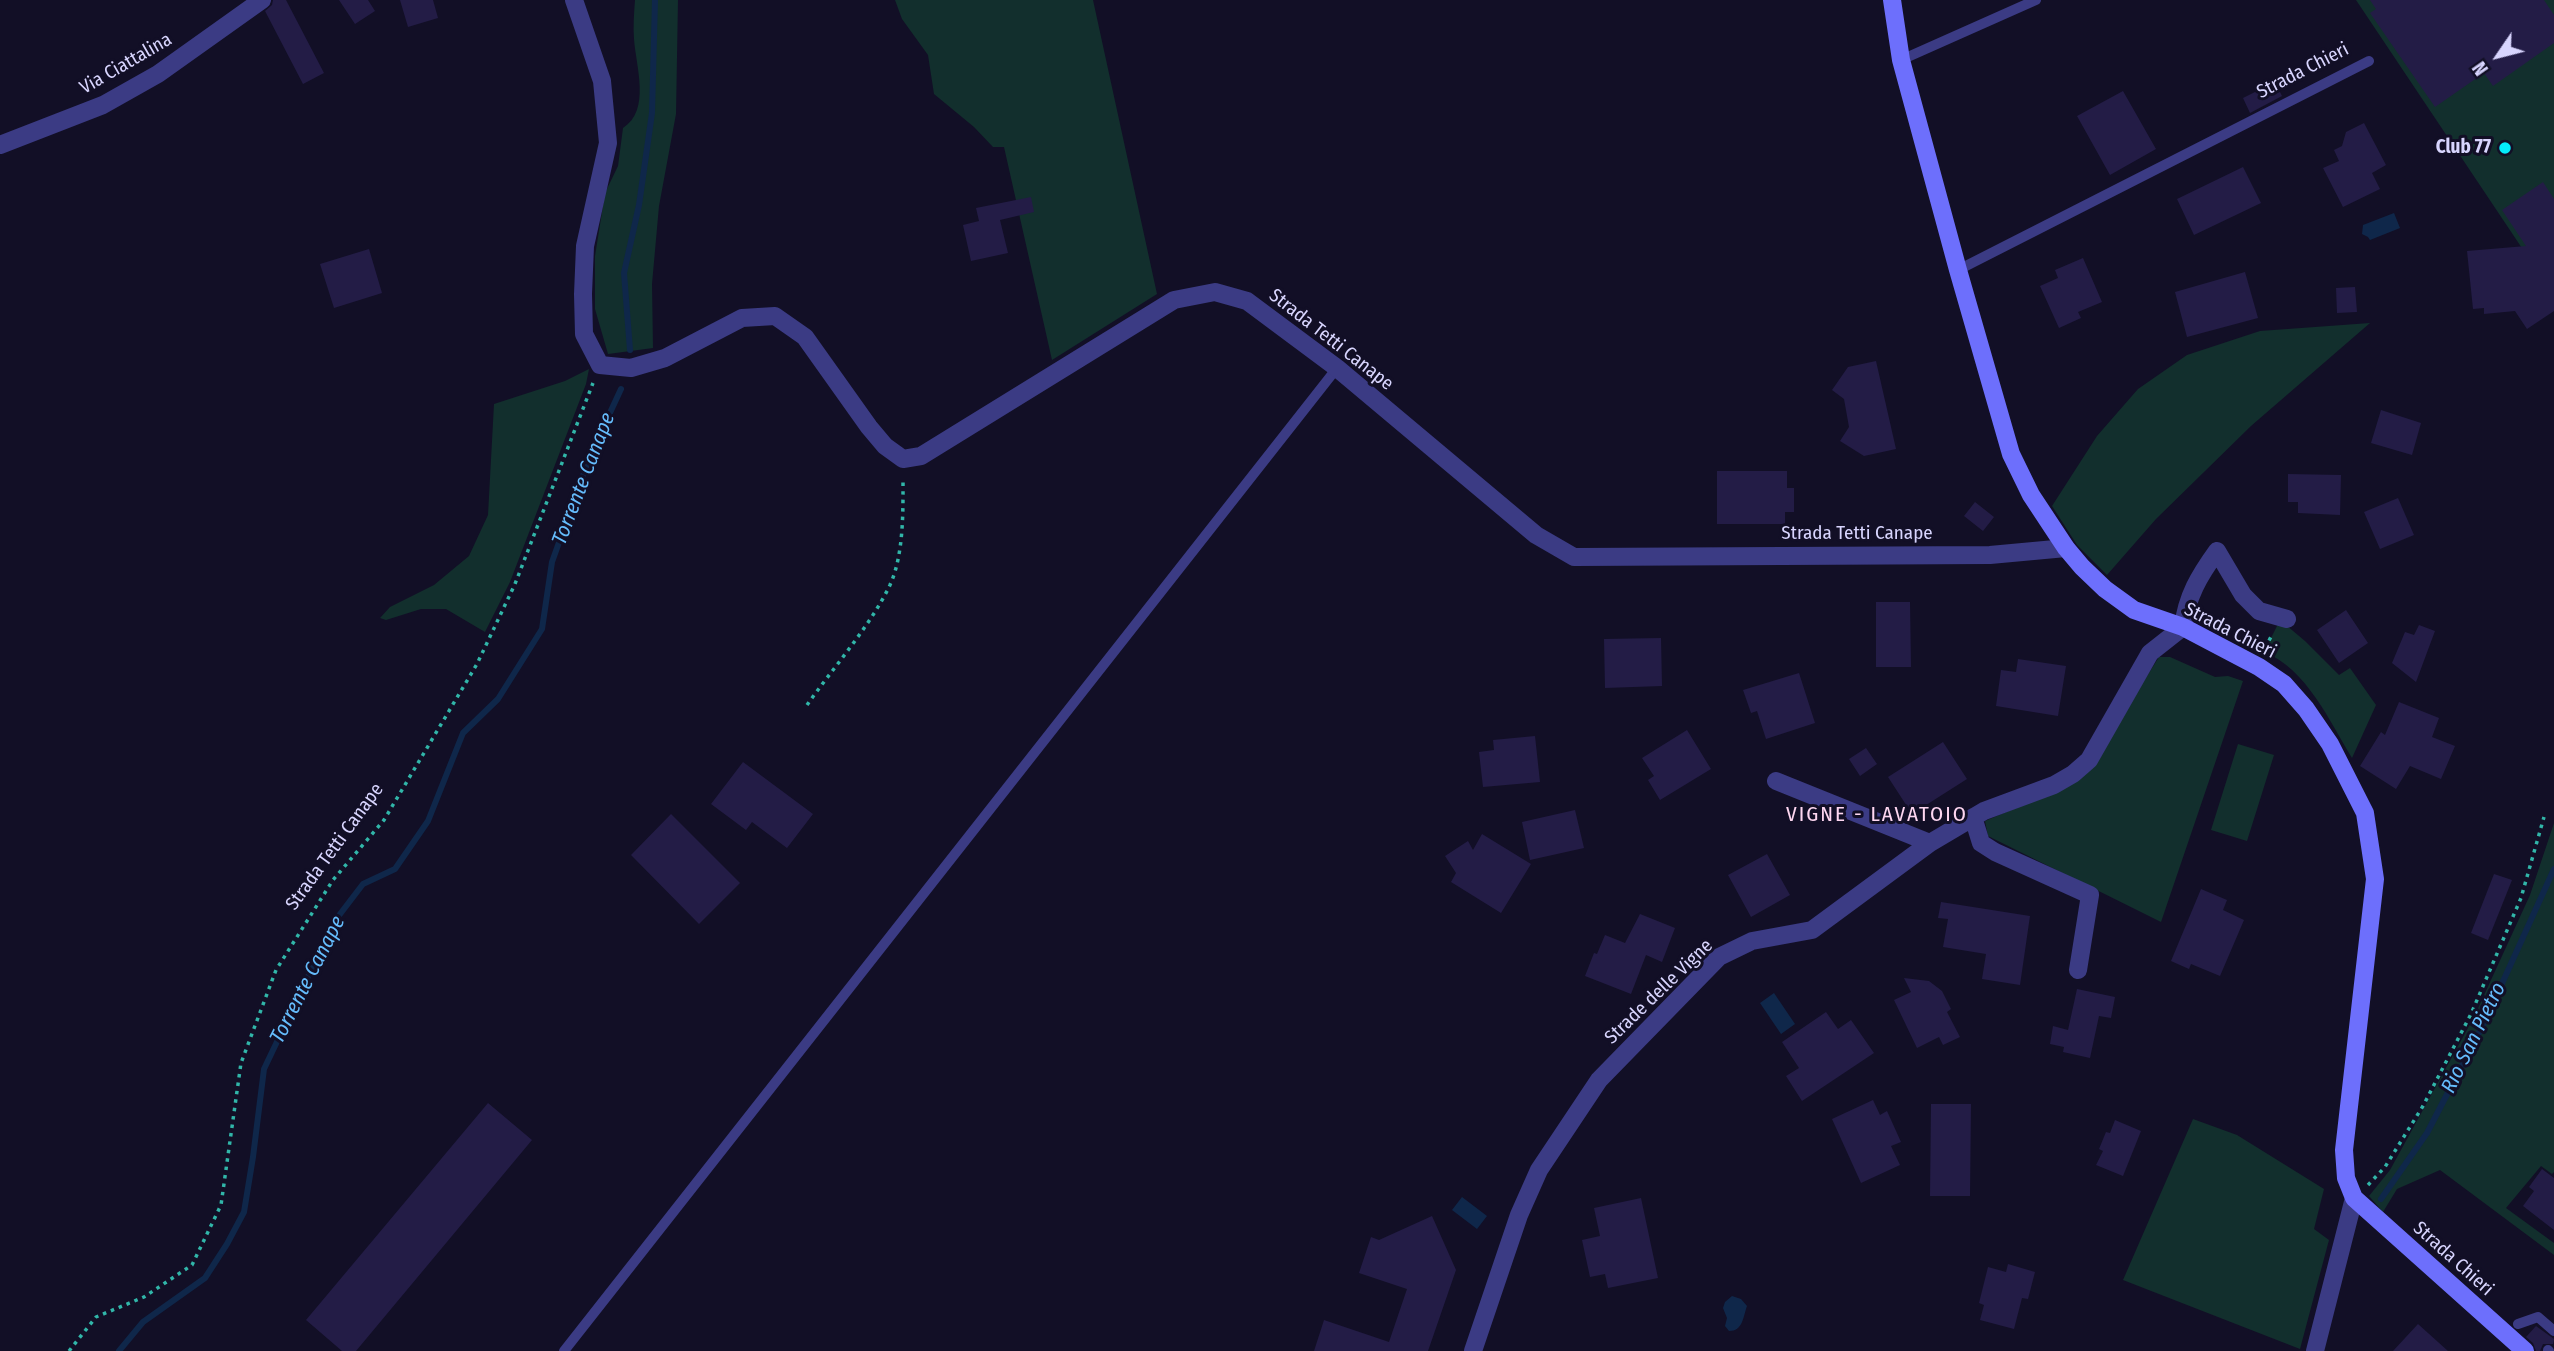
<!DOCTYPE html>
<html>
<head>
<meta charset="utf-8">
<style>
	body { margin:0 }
	#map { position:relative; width:2554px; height:1351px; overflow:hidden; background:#120f26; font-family:"Fira Sans Condensed",sans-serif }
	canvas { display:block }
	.north { position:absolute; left:2463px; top:21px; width:70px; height:70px; -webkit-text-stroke:5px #120f26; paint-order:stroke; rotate:235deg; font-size:19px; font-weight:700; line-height:28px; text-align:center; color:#d8d5fe }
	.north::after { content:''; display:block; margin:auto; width:24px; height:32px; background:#d8d5fe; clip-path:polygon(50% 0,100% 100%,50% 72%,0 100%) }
</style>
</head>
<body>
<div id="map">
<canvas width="2554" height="1351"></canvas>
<div class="north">N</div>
</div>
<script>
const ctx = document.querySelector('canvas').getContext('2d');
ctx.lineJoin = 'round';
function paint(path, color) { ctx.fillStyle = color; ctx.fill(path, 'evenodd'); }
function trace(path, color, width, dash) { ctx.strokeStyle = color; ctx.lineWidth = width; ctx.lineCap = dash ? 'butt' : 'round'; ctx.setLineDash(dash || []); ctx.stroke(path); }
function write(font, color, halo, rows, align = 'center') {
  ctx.font = font + ' "Fira Sans Condensed",sans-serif'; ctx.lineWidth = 6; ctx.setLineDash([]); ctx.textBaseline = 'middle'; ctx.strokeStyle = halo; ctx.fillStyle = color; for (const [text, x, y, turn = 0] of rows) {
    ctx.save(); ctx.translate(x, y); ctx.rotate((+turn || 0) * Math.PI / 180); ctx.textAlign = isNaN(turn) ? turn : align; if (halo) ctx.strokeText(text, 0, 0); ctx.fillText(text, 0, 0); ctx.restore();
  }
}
paint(new Path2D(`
	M635,0H678L676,114L659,206L652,284L653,348L608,354L595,309V256L605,193L618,166L623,128C651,110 636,67 634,39C633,27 634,13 635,0Z
	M895,0H1093L1157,294L1052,360L1004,147H993L974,127L934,94L928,55L902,19Z
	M2356,0H2554V296Z
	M2370,323L2251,426L2156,519L2107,575L2077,545L2052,506L2097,436L2138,389L2187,355L2260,331Z
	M589,369L586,384L510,582L485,632L446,609H421L386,620L380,618L390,607L434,585L469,556L488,515L494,404L565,381Z
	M2280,620L2305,641L2339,675L2350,668L2376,705L2352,758C2330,722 2306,668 2264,652Z
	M2159,657H2170L2215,677L2228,676L2243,681L2161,922L1988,836L1985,821L2063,788L2091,764Z
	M2238,744L2274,755L2247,841L2211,830Z
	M2554,823V1172L2552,1174L2541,1166L2506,1208L2554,1243V1255L2440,1170L2397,1189L2383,1212L2369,1196L2390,1170L2474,1017L2530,895Z
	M2193,1119L2237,1135L2324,1189L2314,1229L2329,1240L2300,1349L2123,1280Z`), '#122f2d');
paint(new Path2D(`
	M2394,213L2400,228L2370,240L2368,237L2362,234L2363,225Z
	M1774,993L1795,1024L1781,1034L1760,1003Z
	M1462,1197L1487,1216L1477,1229L1452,1210Z
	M1732,1296L1741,1299L1747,1306C1743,1317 1743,1331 1729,1331L1725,1326L1727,1318L1723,1308L1725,1302Z`), '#0f274a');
trace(new Path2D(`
	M630,350L624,273L639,205L652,113L655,0
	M2381,1199L2427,1133L2485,1021L2554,869
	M119,1351L143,1322L205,1278L227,1244L244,1212L253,1157L264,1069L334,922L363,884L395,869L428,821L463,733L498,699L542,629L552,562L590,456L621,389`), '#0f274a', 6);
paint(new Path2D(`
	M273,0H286L324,73L303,84L265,11L272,5Z
	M339,0H368L375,11L355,24Z
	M400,0H433L438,18L408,27Z
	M2370,0H2544L2554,15V43L2493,86L2484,73L2435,107L2370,13L2376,9Z
	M2275,82L2282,96L2250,113L2243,98Z
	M2123,91L2156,149L2110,175L2077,116Z
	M2364,123L2386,165L2372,173L2380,189L2343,207L2323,168L2339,161L2334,150L2342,146L2346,132Z
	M2243,167L2261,203L2194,235L2177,199Z
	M2543,182L2554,199V311L2527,329L2515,311L2484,314V308L2473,309L2467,251L2526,246L2502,210Z
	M1031,197L1034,212L1000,220L1008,253L971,261L963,225L979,221L976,208Z
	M369,249L382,293L334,308L320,264Z
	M2083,258L2102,302L2078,312L2081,318L2059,328L2040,286L2058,278L2055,270Z
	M2245,272L2258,318L2187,337L2175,292Z
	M2355,287L2357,312L2337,313L2336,288Z
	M1876,361L1896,449L1864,456L1840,441L1849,427L1844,399L1832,390L1848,367Z
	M2381,410L2421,423L2412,455L2371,443Z
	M1717,471H1787V488H1794V512H1785V524H1717Z
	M2288,474L2341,475L2340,515L2298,513V502H2288Z
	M2398,498L2414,535L2380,549L2364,512Z
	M1975,502L1994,517L1983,531L1964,516Z
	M1876,602H1910L1911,667H1876Z
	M2346,610L2368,643L2339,663L2317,630Z
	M2419,625L2435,631L2416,682L2392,663L2405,632L2414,635Z
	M1661,638L1662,686L1605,688L1604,639Z
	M2018,659L2066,666L2058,716L1996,706L2001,670L2016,672Z
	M1799,673L1815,723L1766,739L1757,711L1751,713L1743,690Z
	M2399,702L2439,718L2432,737L2455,746L2441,779L2410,766L2396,789L2360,766L2381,732L2385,735Z
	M1687,730L1711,769L1660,800L1648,780L1654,776L1642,758Z
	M1535,736L1540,782L1483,787L1479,752L1494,750L1493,740Z
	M1943,742L1967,779L1912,814L1888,777Z
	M1866,748L1877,764L1860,776L1849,759Z
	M743,762L813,814L787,848L752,822L746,830L711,804Z
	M1575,810L1584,848L1530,860L1522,822Z
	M671,814L740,883L699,924L631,855Z
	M1482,834L1531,864L1501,913L1451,882L1456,873L1445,856L1468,841L1473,850Z
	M1767,854L1790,895L1751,917L1728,875Z
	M2494,874L2512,880L2488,940L2471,933Z
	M2201,889L2227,900L2223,910L2244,920L2220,976L2191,964L2189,969L2171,961Z
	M1941,902L2030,916L2020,985L1982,979L1986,954L1943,947L1948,919L1938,918Z
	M1640,914L1675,928L1662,962L1646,955L1631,994L1585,976L1594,953L1597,954L1605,935L1625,943Z
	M1904,978L1929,981L1942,991L1951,1009L1947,1012L1960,1037L1943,1045L1939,1037L1917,1048L1894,1000L1911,992Z
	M2077,989L2115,997L2111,1018L2099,1016L2090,1058L2063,1052L2064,1047L2050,1044L2053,1026L2068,1030Z
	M1826,1012L1838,1029L1851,1020L1874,1053L1802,1101L1786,1076L1799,1068L1782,1042Z
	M1873,1100L1880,1115L1887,1111L1901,1142L1891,1146L1900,1165L1861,1183L1832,1119Z
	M488,1103L532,1140L356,1351H342L306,1320Z
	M1931,1104H1971L1970,1196H1930Z
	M2115,1120L2141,1131L2123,1176L2096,1165L2103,1151L2099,1149L2106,1132L2110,1133Z
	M2542,1169L2554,1178V1230L2523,1206L2534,1191L2529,1187Z
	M1641,1198L1658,1278L1608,1288L1605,1274L1590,1277L1582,1240L1600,1236L1594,1208Z
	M1432,1216L1456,1270L1428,1351H1314L1324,1320L1389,1342L1407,1289L1359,1273L1371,1237L1379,1240Z
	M2008,1264L2035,1272L2028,1299L2022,1298L2014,1329L1980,1320L1984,1305L1979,1303L1988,1267L2006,1272Z
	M2418,1324L2448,1351H2393Z
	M2536,1326L2554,1339L2553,1344H2543L2540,1351H2536L2533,1343L2526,1337Z`), '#231c46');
trace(new Path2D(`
	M2265,648L2273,633
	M807,705C833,668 871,625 890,585C904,554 903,511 903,478
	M2368,1185L2385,1167L2423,1106L2471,1014L2521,898L2544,817
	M69,1351L96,1317L144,1297L192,1265L221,1205L241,1063L276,970L333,880L384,820L477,664L515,584L593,383`), '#31b6a9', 3.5, [3.5, 5]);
trace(new Path2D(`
	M1901,60L2036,0
	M1958,270L2369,61
	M2518,1324L2538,1317L2554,1331
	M2548,1350L2549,1351
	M564,1351L1337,368`), '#3b3b84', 10);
trace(new Path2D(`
	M574,0L602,81L608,143L585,246L583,294L584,334L600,365L631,368L665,358L742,318L775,316L805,337L869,427L885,446L903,459L921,456L1174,300L1215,292L1247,301L1337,368L1536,535L1574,557L1990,555L2066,548
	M0,145L103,105L158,74L262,0
	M1776,781L1930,843
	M1973,817L1981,843L1995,852L2090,895L2078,970
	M1473,1351L1519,1215L1539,1170L1599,1080L1719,957L1752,941L1812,930L1930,843L1984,811L2054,785L2073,774L2089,760L2150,653L2183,627C2187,596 2199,576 2217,551L2243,595L2259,611L2287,619
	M2315,1351L2354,1198`), '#3b3b84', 18);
trace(new Path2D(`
	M1892,0L1901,60L1958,270L2011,454L2031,495L2066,548L2082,567L2105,589L2134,610L2183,627L2259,667L2284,684L2306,709L2330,744L2365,813L2375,879L2344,1150L2346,1178L2354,1198L2525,1351`), '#6d6ffc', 18);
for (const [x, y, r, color] of [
	[2505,148,7,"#04ebfa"]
]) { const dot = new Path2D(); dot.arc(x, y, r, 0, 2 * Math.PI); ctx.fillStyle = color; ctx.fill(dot); trace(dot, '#120f26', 2.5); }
write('19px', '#d8d5fe', '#120f26', [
	["Via Ciattalina",126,64,-30],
	["Strada Chieri",2303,71,-27],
	["Strada Tetti Canape",1331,340,38],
	["Strada Tetti Canape",1857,534],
	["Strada Chieri",2230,631,27],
	["Strada Tetti Canape",335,847,-54],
	["Strade delle Vigne",1659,992,-44],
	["Strada Chieri",2453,1259,42]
]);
write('bold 19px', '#d8d5fe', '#120f26', [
	["Club 77",2491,148]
], 'right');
write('italic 21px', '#65bcfc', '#120f26', [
	["Torrente Canape",584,479,-69],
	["Torrente Canape",308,980,-63],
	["Rio San Pietro",2474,1038,-64]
]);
ctx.letterSpacing = '2px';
write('21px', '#fed7f1', '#120f26', [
	["VIGNE - LAVATOIO",1877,815]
]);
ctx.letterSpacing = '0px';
</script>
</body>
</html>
